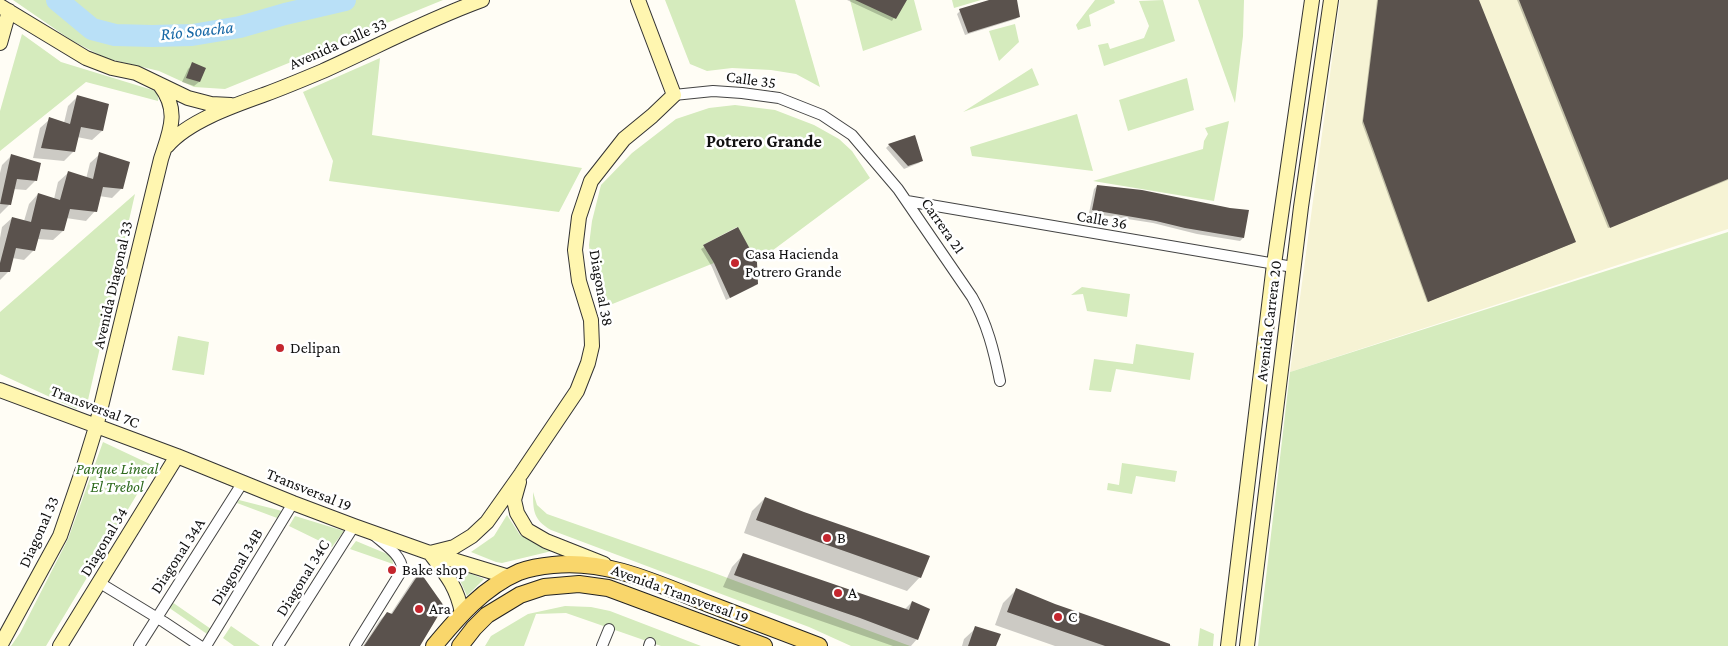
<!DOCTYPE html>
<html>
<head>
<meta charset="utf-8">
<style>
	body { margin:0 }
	canvas { display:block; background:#fffdf5 }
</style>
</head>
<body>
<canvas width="1728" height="646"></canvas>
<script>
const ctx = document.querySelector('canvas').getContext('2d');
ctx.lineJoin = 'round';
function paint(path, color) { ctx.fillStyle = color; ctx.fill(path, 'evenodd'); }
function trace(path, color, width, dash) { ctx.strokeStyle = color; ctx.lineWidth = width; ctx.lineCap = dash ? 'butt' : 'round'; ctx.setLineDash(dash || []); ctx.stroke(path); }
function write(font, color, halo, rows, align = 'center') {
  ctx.font = font + ' "Crimson Pro",serif'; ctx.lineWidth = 5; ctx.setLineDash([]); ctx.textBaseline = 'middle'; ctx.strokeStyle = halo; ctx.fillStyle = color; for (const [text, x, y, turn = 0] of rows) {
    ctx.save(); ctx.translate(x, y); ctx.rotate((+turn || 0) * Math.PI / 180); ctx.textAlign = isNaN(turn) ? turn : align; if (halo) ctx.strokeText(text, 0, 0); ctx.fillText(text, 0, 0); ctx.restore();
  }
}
paint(new Path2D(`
	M1340,0H1728V229L1290,372Z`), '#f6f3d4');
paint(new Path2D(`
	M13,0H443L225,89L194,87L159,71L105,58L71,40Z
	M665,0H795L820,87L796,74L771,70L732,68L707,71L690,64Z
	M850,0H914L922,30L863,51Z
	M952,0H981L954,8Z
	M1095,0H1114L1115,3L1089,15L1091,26L1078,30L1076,25Z
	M1163,0L1175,41L1104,66L1098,45L1108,43L1110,49L1144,38L1149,26L1139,1Z
	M1198,0H1244L1243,36L1235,103Z
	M1015,24L1019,42L999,61L989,31Z
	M22,34L61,62L159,92L158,101L86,82L0,151V111Z
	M380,58L372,135L582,168L559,212L329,181L333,161L303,92Z
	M1032,68L1039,85L963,112Z
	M1187,78L1194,110L1128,131L1119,100Z
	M735,105L775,110L814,125L839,139L852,151L870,178L757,262L737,227L703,245L714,263L600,309L592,273L589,245L592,221L601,185L632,153L676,119L709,108Z
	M1077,114L1093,171L972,156L970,147Z
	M1229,121L1214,201L1093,181L1203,149L1204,141L1208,134L1205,128Z
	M135,194L88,400L76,409L0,374V312Z
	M1728,232V646H1258L1290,372Z
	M1082,287L1130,294L1127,317L1087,311L1083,294L1071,295Z
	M178,336L209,342L204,375L172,370Z
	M1136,344L1194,353L1190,380L1116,369L1111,392L1089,390L1094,359L1133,364Z
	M103,442L154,466L46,646H11L20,633L68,539Z
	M1122,463L1177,471L1175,482L1136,476L1132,494L1107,490L1108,483L1119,485Z
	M533,492L537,505L547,514L709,571L910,646H851L809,627L551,530C534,520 533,512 533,492Z
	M239,500L282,511L277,518L237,503Z
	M507,515L520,535L556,550L502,563L496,562L471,552L494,536Z
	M295,516L344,531L332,547L289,526Z
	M356,541L392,556L393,564L350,549Z
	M454,567L484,579L467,596Z
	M172,602L211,629L207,634L168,607Z
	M565,606L591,607L610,611L701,646H661L566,613L536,614L524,646H485L491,636L528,614Z
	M231,626L260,646H234L223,638Z
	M1200,628L1214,634L1213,646H1198Z`), '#d5ebbd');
paint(new Path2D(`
	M847,0H905L892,21Z
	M994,0H1015L1019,16L1016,19L965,35L957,14L960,11Z
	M1377,0H1477L1573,243L1427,302L1362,123Z
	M1517,0H1728V180L1608,228Z
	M193,64L199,82L194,86L182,82L188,69Z
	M78,96L102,131L92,140L77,137L74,151L64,161L33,158L40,128L50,119L64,123L68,106Z
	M915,137L922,160L919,163L904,169L886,148L889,145Z
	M100,154L122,188L112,198L99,196L95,211L86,221L66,218L63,231L53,240L37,239L34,250L24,260L12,258L9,271L0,280V238L2,227L12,218L24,221L29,204L38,194L54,199L58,182L68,173L86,179L90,163Z
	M12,155L35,181L26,190L13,189L10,204L0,214V173L2,165Z
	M1097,186L1230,209L1243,238L1240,241L1197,234L1153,223L1089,213L1094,189Z
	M737,228L754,286L726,300L712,267L701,249Z
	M765,498L920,577L907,591L744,533L752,511Z
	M743,555L904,610L912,602L917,639L911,646H893L723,587L732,567Z
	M419,573V646H363L380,620L387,613L390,615L413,580Z
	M1016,590L1054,605L1172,646H1055L995,625L1003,603Z
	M976,628L995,646H962L964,639Z`), '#0003');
trace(new Path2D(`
	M57,0L92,29L115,35L152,36L192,35L240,27L285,14L345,0`), '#b9e0f7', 22);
paint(new Path2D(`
	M855,0H907L896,19Z
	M989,0H1017L1020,17L968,33L959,9Z
	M1378,0H1479L1576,242L1428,302L1363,121Z
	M1519,0H1728V179L1610,228Z
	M192,62L206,68L200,82L186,78Z
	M77,95L109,104L103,131L81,127L75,152L41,148L49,117L70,124Z
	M915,135L923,161L908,166L888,144Z
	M99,152L130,162L123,189L103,187L97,212L70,209L64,231L41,229L35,251L16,248L10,272H0V263L12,217L31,222L38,193L60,200L68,171L93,179Z
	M11,154L41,163L37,181L17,179L11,205L0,204Z
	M1097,185L1142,190L1230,208L1249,210L1244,238L1185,228L1156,221L1092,210Z
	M738,227L757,262L758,284L730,298L714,263L703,245Z
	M765,497L804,512L930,556L921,578L756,520Z
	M743,553L909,610L912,601L930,609L918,640L860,618L734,575Z
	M420,572L444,606L420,646H364L387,612L392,614Z
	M1016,588L1055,604L1170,644V646H1105L1007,612Z
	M975,626L1001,634L996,646H968Z`), '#5a524d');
const street = new Path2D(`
	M674,95L713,91L742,93L779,98L822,115L852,135L898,189L972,297C987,323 994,351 1000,381
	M907,201L1293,267
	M100,583L164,622L200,646
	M139,646L243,482
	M206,646L293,503
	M278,646L354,526
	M355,646L402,570C403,556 384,544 374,535
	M602,646L609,629
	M649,646L650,643`);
const secondary = new Path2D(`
	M0,6L86,58L112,68L136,73L188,98L211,104L231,105
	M0,43L9,11
	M167,146C188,121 235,105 266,94C285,87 304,79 323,71C376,47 427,20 482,0
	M0,390L177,456L293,503L354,526L430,553L509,577
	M519,482L514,500L517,513L527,530L546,541L604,564
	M430,553L454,547L472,536L487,522L521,474L577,391L588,363L592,346L591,320L579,281L575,250L579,217L591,181L624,139L652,116L674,95L638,0
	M430,553C446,574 457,587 462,613
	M0,646L60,536L84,466L96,427L161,159C170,131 180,111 160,85
	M60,646L177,456
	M1228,646L1274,264L1312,0
	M1247,646L1301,207L1331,0`);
const primary = new Path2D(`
	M434,646C458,617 484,587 519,572C530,568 542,566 553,565C608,559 658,584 709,604C746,618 783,632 819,646
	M460,646L474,628L487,615L520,595L544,587L579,584L608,588L764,646`);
trace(street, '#444', 12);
trace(secondary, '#333', 16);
trace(primary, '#222', 18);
trace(street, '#fff', 10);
trace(secondary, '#fff6b0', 14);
trace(primary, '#f9d66b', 16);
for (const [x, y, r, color] of [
	[735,263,5,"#c4262e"],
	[280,348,5,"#c4262e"],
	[827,538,5,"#c4262e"],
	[392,570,5,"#c4262e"],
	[838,593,5,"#c4262e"],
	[419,609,5,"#c4262e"],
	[1058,617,5,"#c4262e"]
]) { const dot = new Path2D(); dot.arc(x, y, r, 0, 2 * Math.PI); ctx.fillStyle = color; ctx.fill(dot); trace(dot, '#fff', 2); }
write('16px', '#111', '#fff', [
	["Avenida Calle 33",338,44,-24],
	["Calle 35",751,80,8],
	["Calle 36",1102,220,10],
	["Carrera 21",943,226,55],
	["Avenida Diagonal 33",113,285,-77],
	["Diagonal 38",601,288,80],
	["Avenida Carrera 20",1269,321,-83],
	["Transversal 7C",95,407,21],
	["Transversal 19",309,490,22],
	["Diagonal 33",39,532,-66],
	["Diagonal 34",104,542,-59],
	["Diagonal 34A",178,556,-57],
	["Diagonal 34B",237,567,-59],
	["Diagonal 34C",303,578,-58],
	["Avenida Transversal 19",680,594,20]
]);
write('16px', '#111', '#fff', [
	["Casa Hacienda",745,254],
	["Potrero Grande",745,272],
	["Delipan",290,348],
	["B",837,538],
	["Bake shop",402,570],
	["A",848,593],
	["Ara",429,609],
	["C",1068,617]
], 'left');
write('italic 16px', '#2f6b1f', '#fff', [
	["Parque Lineal",117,469],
	["El Trebol",117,487]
]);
write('italic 18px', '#1768a6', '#fff', [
	["Río Soacha",197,31,-6]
]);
write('bold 18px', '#111', '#fff', [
	["Potrero Grande",764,141]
]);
</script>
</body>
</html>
